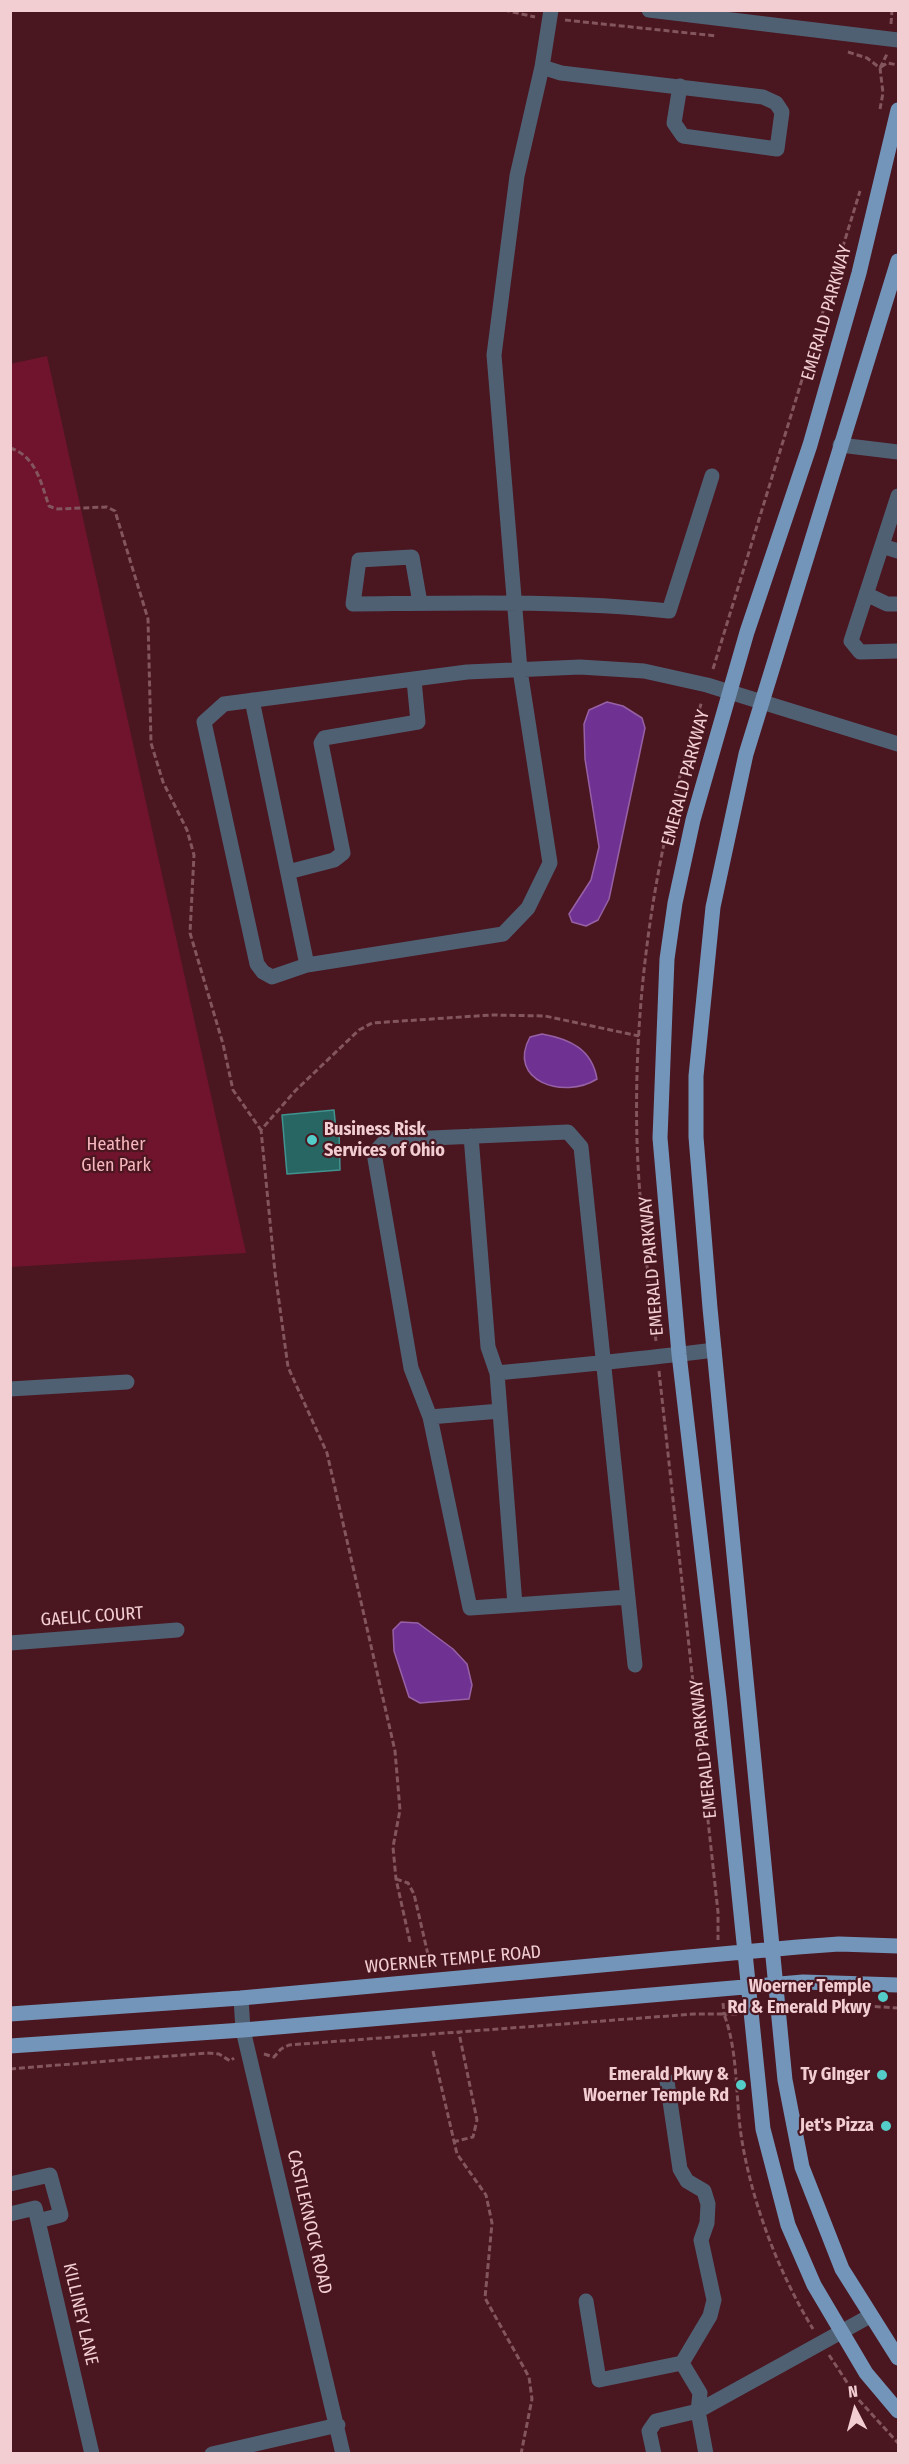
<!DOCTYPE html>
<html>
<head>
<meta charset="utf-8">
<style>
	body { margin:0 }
	#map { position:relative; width:909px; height:2464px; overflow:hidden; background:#4a1620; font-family:"Fira Sans Condensed",sans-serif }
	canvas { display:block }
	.frame { position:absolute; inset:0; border:12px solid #f2ced2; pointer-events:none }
	.north { position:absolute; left:825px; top:2380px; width:60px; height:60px; -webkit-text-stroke:4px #4a1620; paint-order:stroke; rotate:354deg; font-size:16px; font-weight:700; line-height:24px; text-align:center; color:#f2ced2 }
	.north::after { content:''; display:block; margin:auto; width:21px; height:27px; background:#f2ced2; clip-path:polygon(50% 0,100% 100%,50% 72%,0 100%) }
</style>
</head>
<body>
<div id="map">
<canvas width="909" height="2464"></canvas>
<div class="frame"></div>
<div class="north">N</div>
</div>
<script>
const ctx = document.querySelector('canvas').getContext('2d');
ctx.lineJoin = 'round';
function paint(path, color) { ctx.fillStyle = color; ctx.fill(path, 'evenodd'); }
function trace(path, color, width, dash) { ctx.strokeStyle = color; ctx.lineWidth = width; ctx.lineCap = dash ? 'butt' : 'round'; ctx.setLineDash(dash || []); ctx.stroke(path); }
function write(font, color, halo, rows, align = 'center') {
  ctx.font = font + ' "Fira Sans Condensed",sans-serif'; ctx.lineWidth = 4.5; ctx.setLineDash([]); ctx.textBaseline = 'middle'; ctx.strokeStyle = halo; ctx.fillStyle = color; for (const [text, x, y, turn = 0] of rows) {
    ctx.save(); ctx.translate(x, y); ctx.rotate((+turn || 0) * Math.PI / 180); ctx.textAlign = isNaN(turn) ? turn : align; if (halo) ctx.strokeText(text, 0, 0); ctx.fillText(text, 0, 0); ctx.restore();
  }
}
paint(new Path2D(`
	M47,356L246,1253L11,1267L10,364Z`), '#6f142c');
const water = new Path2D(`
	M607,702L623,706L642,718L645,728L609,899L598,920L586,926L572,922L569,914L591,880L599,847L585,759L584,724L589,710Z
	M542,1034C570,1039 592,1049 597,1079C564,1100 506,1081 530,1037Z
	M401,1622L418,1623L453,1649L467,1664L472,1685L469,1699L420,1703L409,1697L394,1651L393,1630Z`);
paint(water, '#703292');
trace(water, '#9761a5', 1.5);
const building = new Path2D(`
	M334,1110L336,1130H339L340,1170L287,1174L282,1115Z`);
paint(building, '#286663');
trace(building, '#41938f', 1.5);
trace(new Path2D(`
	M504,10L535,17
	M565,20L717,36
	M891,24L892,10
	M848,52L867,58L880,68L883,93L880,109
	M881,67L887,63L898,65
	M880,68L887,54
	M10,448C36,456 41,483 49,506L56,509L107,507L115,511L148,619L151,743L163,782L187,830L194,855L190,933L223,1044L233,1090L261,1130
	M713,669L860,191
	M656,1341C648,1274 639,1207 637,1141C633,992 656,842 702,701
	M659,1371L718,1912V1940
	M396,1879L408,1883L414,1894L429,1959
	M410,1942L396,1879L393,1847L400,1810L395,1751L327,1453L288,1367L275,1272L261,1130L295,1091L359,1030L372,1023L491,1015L545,1016L639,1036
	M723,2003L724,2014H737
	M794,2010L850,2005L898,2008
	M433,2051L457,2154L486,2195L492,2223L485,2298L529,2377L532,2399L521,2454
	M264,2054L274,2057L281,2049L289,2045L694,2014H724C739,2054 735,2100 742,2141C753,2206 779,2273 813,2329
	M10,2069L207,2053L219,2054L230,2061L234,2058
	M453,2142L473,2137L477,2120L459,2033
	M829,2355L858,2399L898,2443`), '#83555d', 3, [6, 3]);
trace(new Path2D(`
	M551,10L542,67L517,176L494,355L520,670L550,863L528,908L503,934L307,965L272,977L263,972L257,964L204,722L224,704L467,672L580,667L644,671L707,685L898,744
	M649,10L898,40
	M542,67L561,73L763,97L776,103L782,112L777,149L683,136L674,123L680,86
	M840,445L898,452
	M898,496L851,641L860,652L898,651
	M882,546L898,551
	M866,594L887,604H898
	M420,603L412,557L359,560L353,604C458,603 564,600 669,611L712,476
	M252,700L307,965
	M288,872L334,860L343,853L321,743L324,738L418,722L414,680
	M471,1136L488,1347L497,1373
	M10,1389L127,1382
	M430,1417L500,1411
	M515,1605L628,1597
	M10,1643L177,1630
	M635,1665L581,1147L568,1132L386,1140L374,1153L411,1368L430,1417L470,1608L515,1605L497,1373C570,1366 642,1359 714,1350
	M241,1998L243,2030L343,2454
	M667,2081L680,2169L687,2181L704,2191L708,2204L707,2223L701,2240L714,2300L710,2316L682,2363L700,2393L698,2411L706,2454
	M10,2184L50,2175L61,2215L38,2221
	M10,2214L35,2208L92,2454
	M586,2301L599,2380L682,2363
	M212,2454L338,2425
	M654,2454L649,2431L656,2421L698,2411L870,2316`), '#506073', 15);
trace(new Path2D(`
	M898,110L859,273L810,445L747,632L693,820L675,903L667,959L660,1138L679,1354L719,1698L763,2129L788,2225L814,2285L866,2373L898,2411
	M898,261L746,754L713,907L696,1076V1137L710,1308L785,2080L802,2167L842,2269L898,2358
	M10,2014L241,1998L798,1947L839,1944L898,1946
	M10,2046L243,2030L803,1982L898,1985`), '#7395ba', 15);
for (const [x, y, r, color] of [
	[312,1140,6,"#54cdc9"],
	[883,1997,6,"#54cdc9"],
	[882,2075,6,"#54cdc9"],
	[741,2085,6,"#54cdc9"],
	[886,2126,6,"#54cdc9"]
]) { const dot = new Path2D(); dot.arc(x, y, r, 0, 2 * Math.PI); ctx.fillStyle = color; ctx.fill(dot); trace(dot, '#4a1620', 2); }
write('18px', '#f2ced2', '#4a1620', [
	["EMERALD PARKWAY",827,313,-74],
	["EMERALD PARKWAY",686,778,-75],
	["EMERALD PARKWAY",652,1266,-95],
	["GAELIC COURT",92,1617,-4],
	["EMERALD PARKWAY",704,1749,-96],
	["WOERNER TEMPLE ROAD",453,1960,-5],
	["CASTLEKNOCK ROAD",309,2222,77],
	["KILLINEY LANE",80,2314,77]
]);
write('bold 18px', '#f2ced2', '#4a1620', [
	["Business Risk",324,1130,"left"],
	["Services of Ohio",324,1151,"left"],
	["Woerner Temple",871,1987],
	["Rd & Emerald Pkwy",871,2008],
	["Emerald Pkwy &",729,2075],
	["Woerner Temple Rd",729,2096],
	["Ty GInger",870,2075],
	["Jet's Pizza",874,2126]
], 'right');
write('18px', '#f6b6bd', '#4a1620', [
	["Heather",116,1145],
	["Glen Park",116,1166]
]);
</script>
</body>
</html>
